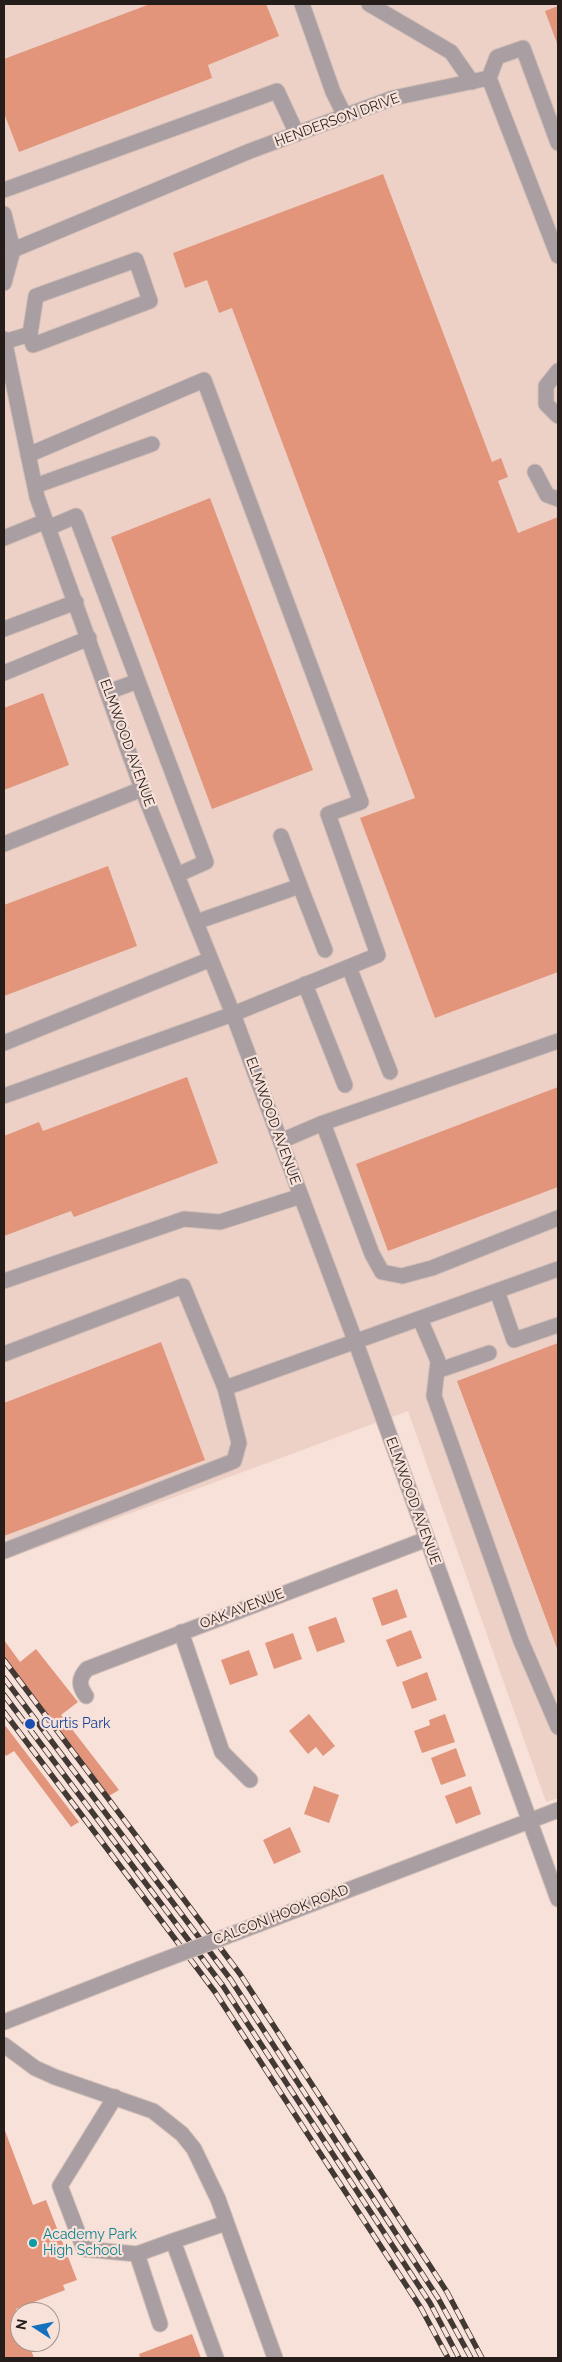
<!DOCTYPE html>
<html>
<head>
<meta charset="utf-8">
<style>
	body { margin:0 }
	#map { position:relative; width:562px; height:2362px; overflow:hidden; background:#f7e1d9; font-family:Raleway,sans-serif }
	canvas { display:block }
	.frame { position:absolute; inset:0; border:5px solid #241d1a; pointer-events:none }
	.north { position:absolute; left:10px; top:2302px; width:50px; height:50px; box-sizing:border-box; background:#f7e1d9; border:1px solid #a3938d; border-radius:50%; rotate:281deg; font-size:14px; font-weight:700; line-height:20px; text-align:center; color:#241d1a }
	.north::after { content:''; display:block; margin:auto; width:18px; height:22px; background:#1371be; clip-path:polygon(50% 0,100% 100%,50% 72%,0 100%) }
</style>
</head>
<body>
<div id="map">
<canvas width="562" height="2362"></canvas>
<div class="frame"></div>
<div class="north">N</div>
</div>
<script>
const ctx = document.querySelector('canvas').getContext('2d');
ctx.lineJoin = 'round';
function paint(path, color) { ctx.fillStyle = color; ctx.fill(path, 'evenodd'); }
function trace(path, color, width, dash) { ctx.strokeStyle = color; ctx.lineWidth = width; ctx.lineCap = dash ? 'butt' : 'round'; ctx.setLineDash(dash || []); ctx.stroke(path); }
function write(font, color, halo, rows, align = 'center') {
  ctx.font = font + ' Raleway,sans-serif'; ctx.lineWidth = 4.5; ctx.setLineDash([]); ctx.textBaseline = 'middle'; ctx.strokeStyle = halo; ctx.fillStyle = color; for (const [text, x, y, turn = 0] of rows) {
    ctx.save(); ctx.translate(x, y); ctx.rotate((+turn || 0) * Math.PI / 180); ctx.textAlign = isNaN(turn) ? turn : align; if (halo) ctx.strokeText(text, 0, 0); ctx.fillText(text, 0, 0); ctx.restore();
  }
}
paint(new Path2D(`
	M4,4H558V1798L546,1802L408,1411L4,1560Z`), '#eed1c6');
paint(new Path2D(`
	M150,4H266L279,36L208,65L212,78L19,152L4,113V59Z
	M558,6V46L545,11Z
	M383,174L492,462L501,458L508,477L498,481L518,533L558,517V972L435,1018L360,818L415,798L232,308L219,313L207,280L185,288L173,253Z
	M210,498L313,770L212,809L111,537Z
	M43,693L69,765L4,790V708Z
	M108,866L137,946L4,996V905Z
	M187,1077L218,1163L74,1217L71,1211L4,1236V1136L39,1122L43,1131Z
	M558,1087V1187L388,1251L356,1164Z
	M161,1342L205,1460L4,1536V1403Z
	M558,1343V1651L457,1381Z
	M397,1589L407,1617L382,1626L372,1598Z
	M336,1617L345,1642L317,1652L308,1627Z
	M411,1630L422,1658L397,1667L386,1640Z
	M293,1633L302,1659L274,1669L265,1643Z
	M4,1640L20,1662L36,1649L78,1702L61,1715L119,1790L109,1796L4,1656Z
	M249,1650L258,1675L230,1685L221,1660Z
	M427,1672L437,1700L412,1709L402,1682Z
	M309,1714L335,1746L323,1756L316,1747L308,1754L289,1731Z
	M445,1714L455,1742L422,1753L414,1731L430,1725L429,1720Z
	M4,1724L79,1822L71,1827L14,1751L6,1756L4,1752Z
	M456,1748L466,1776L441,1785L431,1758Z
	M314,1786L339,1795L329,1823L304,1814Z
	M471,1786L481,1814L456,1824L445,1796Z
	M290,1827L301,1852L274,1864L263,1840Z
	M4,2128L33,2205L46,2200L77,2280L63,2285L65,2290L16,2309L20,2320V2342H28L34,2358H4Z
	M192,2334L201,2358H136L140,2357L139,2354Z`), '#e2957b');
const minor = new Path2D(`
	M302,4L333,92L345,116
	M369,4L451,52L472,82
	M489,78L497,57L523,48L558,143
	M4,190L277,91L297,134
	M4,214L13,250L4,283
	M13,250L250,151L393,98L489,78L558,256
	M4,339L37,497L142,789L233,1014L356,1343L558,1899
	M4,342L30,334L33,345L150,301L136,260L36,296L30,334
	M558,371L546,386V404L558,416
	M535,472L547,495L558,499
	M35,486L152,444
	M48,528L76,516L206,862L177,875
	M4,538L46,521
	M4,629L76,602
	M4,673L89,638
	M108,692L138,681
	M4,844L142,789
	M300,886L325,950
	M196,922L300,886L281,836
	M349,967L390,1072
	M305,984L345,1085
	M4,1043L211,959
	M4,1096L233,1014L378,955L328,814L361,802L204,380L28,455
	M323,1123L558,1041
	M281,1141L323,1123L372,1254L382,1272L402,1276L432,1268L558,1218
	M4,1281L184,1219L220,1222L301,1196
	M497,1291L514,1340L558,1325
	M420,1319L438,1361L434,1396L521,1641L558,1727
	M4,1354L183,1286L225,1388L558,1269
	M437,1371L489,1353
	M4,1551L234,1461L239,1443L225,1388
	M181,1632L222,1752L250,1780
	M86,1696C79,1686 78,1679 87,1669L427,1539
	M259,1924L558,1810
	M4,2022L140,1969
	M4,2045L35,2068L55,2077L153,2111L182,2134L194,2149L218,2199L275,2358
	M115,2097L60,2186L84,2249L137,2254L173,2241
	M137,2254L160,2324
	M216,2358L173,2241L226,2223`);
trace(minor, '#d1beb7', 17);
trace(minor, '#a99fa2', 15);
const rail = new Path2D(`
	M4,1660L240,1974L447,2292L482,2358
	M4,1678L231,1980L438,2298L471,2358
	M4,1695L223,1986L430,2303L459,2358
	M4,1712L215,1992L421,2308L448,2358`);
trace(rail, '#423935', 5.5);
trace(rail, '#f7e1d9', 4, [11]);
const minorBridge = new Path2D(`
	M140,1969L259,1924`);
trace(minorBridge, '#d1beb7', 17, []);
trace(minorBridge, '#a99fa2', 15);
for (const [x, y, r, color] of [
	[30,1724,6,"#1a4fb4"],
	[33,2243,5,"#0f9aa8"]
]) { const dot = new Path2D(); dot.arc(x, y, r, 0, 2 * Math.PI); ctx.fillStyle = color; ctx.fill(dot); trace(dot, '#f7e1d9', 2); }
write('14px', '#241d1a', '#f7e1d9', [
	["HENDERSON DRIVE",337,120,-20],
	["ELMWOOD AVENUE",127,743,70],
	["ELMWOOD AVENUE",273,1121,70],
	["ELMWOOD AVENUE",413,1501,70],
	["OAK AVENUE",242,1609,-21],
	["CALCON HOOK ROAD",281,1915,-21]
]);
write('14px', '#164399', '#f7e1d9', [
	["Curtis Park",41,1724]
], 'left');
write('14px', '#0d838f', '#f7e1d9', [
	["Academy Park",43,2235],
	["High School",43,2251]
], 'left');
</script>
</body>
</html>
